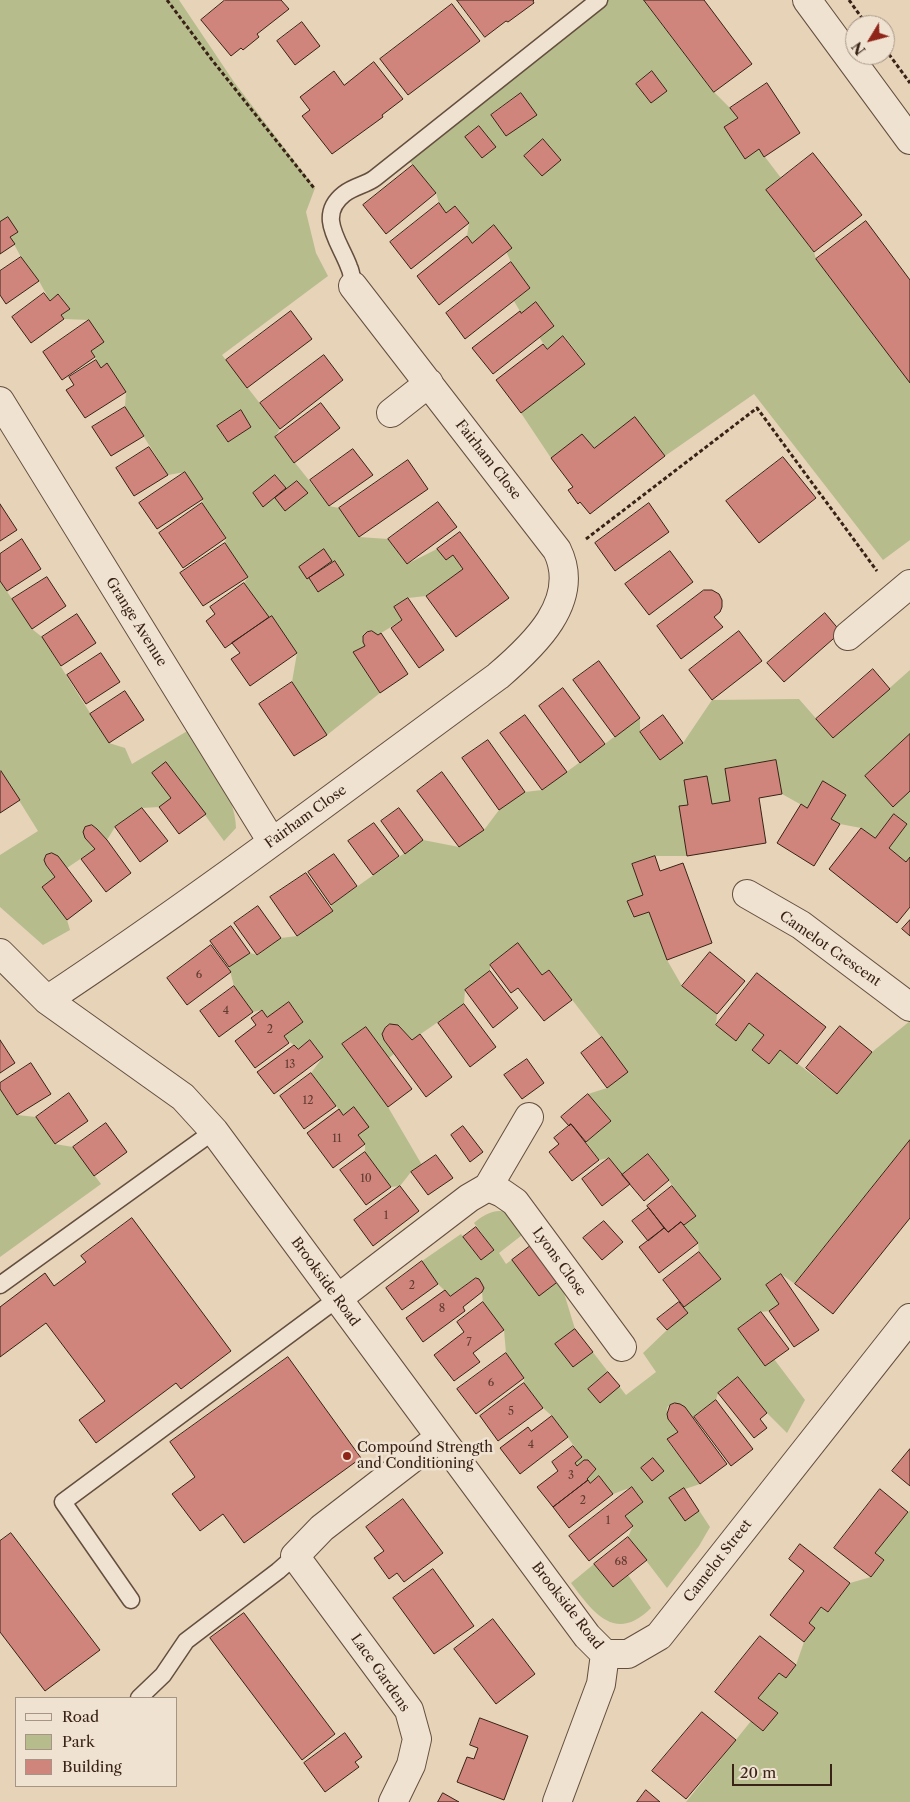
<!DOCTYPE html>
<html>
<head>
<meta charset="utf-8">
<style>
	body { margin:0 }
	#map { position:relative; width:910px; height:1802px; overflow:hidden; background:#e6d3b8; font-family:"Libre Caslon Text",serif }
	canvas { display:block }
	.legend { position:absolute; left:15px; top:1697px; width:162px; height:90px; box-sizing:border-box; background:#efe2d1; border:1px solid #a69586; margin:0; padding:6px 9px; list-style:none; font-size:15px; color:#392216 }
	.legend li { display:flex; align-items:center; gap:10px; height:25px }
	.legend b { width:25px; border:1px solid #a69586 }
	.north { position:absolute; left:845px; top:15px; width:50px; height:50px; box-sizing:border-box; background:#efe2d1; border:1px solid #a69586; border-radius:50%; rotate:233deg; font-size:14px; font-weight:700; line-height:20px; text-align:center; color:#392216 }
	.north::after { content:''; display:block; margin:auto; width:18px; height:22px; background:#8f2418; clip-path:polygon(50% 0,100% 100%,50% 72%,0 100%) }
	.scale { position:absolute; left:732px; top:1764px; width:100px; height:22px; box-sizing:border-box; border:2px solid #392216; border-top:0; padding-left:6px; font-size:15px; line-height:18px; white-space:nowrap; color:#392216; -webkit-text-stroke:4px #efe2d1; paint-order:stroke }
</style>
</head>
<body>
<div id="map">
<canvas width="910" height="1802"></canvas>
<ul class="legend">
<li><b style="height:6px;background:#efe2d1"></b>Road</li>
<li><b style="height:14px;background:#b7bc8d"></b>Park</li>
<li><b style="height:14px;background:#d0857c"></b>Building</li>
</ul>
<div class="north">N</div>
<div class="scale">20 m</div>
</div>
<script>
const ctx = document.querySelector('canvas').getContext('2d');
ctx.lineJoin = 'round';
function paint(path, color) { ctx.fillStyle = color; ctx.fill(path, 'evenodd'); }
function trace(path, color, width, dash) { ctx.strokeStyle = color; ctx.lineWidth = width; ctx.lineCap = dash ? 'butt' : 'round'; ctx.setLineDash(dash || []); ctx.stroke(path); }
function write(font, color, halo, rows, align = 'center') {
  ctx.font = font + ' "Libre Caslon Text",serif'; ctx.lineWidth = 5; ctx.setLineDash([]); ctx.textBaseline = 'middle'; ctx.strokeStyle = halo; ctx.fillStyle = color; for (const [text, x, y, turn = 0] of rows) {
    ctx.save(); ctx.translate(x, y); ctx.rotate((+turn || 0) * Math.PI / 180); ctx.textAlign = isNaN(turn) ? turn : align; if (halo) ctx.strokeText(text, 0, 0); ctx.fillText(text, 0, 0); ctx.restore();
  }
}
paint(new Path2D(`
	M0,0H179L234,82L315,188L306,212L316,253L328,276L222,355L280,429L275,437C293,461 312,483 329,506L339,508L359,537L388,539L407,564L437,549L446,560L453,555L463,569L426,596L408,598L394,607L402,620L378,635L372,631L367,632C362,637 361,640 365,646L353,652L380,693L327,735L292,682L297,653L272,617H269L244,583L248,577L225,543L226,537L202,503L203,499L185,472L168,475L125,407L126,392L108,364L101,368L91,351L104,342L89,320L64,319L61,315L70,309L59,294L50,301L39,281L21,257L10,237L18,232L0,222ZM241,410L251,427L228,442L217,426ZM276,475L286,488L263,506L253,493ZM297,481L307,494L285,511L276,498ZM336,561L344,575L317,591L309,578Z
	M606,0H644L714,92L730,108L738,118L724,127L744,158L759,149L781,178L766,190L814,252L816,259L910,383V540L883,560L754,394L665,456L594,448L582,434L551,458L521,413L585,363L564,336L547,349L539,337L554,325L536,302L521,313L514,301L530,288L511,262L494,225L472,243L467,236L469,223L456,206L446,213L439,203L436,193L405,156ZM652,71L667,91L651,103L636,84ZM521,93L536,114L506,136L491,114ZM479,126L496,147L482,158L466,137ZM543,139L560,159L542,176L524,156Z
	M0,581L32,629L42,637L109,743L125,748L132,764L189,730C206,758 236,795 236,828L224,841L166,762L171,798L159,807L142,808L115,827L107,840L97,829L92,826L84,832L85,838L95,849L67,868L46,855L44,860L46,865L55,877L42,887L67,920L70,930L43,945L0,907V855L38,831L0,770Z
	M910,670V857L906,862L889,848L907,824L895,814L875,838L861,828L840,824L831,819L846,795L823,781L807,808L782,794L776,760L730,801L712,804L707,776L684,780L688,805L679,806L687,856H655L632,864L643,895L627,901L633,917L649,912L667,960L682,986L717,1014L716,1025L736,1040L749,1023L764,1035L752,1050L769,1064L780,1050L837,1094L872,1052L910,1021V1140L795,1284L781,1274L766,1285L779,1304L769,1311L761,1312L738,1329L765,1366L774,1359L805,1400L787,1433L767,1413L738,1377L718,1393L716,1400L694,1417V1420L680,1404C656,1401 671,1423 678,1432L667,1440L700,1484L685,1489L710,1527L699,1546L667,1588L628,1537L633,1526L625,1516L643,1502L632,1487L613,1494L599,1476L590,1483L587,1479L596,1469L588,1460H584L577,1466L575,1463L582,1457L552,1416L543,1408L524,1383V1378L506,1353L504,1330L483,1302L482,1292L484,1288L479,1279L475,1278L450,1296L438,1284L422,1261L461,1234L481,1260L494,1250L474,1223C484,1214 499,1206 512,1215C517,1219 522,1227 526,1232L499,1253L506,1264L533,1244L560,1280L575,1329L626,1395L656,1372L643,1353L667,1330L688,1313L684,1307L720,1279L699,1252L698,1243L684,1225L695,1216L649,1154L622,1175L609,1158L599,1160L586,1142L611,1121L588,1094L607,1088L628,1072L549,970L542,975L518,944L490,965V971L465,990L464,1004L412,1040L398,1025C389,1024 385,1026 382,1034L384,1040L395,1053L389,1058L366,1027L342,1044L388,1107L422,1165L411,1172L400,1186L391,1187L365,1152V1144L311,1073L323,1057L310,1040L298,1049C293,1043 289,1043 284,1036L303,1021L289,1002L267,1017L262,1010L253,1012L234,986L229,967L250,953L258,955L281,938L297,936L333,911L331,905L423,840L459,847L484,830L499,810L525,792L542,790L640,718V732L660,760L683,743L712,700L799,699L833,738Z
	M0,1089L17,1115L36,1117L55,1144L73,1147L101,1184L0,1257Z
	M910,1510V1802H686L751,1721L763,1731L777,1712L758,1698L779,1673L786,1678L796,1665L804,1642L815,1628L809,1623L821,1607L828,1612L850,1583L871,1577L884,1561L875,1553Z
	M594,1564L613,1587L628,1575L651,1608C615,1644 593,1612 571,1583Z`), '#b7bc8d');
const building = new Path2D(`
	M225,0H281L289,9L257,34L259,37L243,50L241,48L231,56L201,20Z
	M457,0H534L533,1L534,3L508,22L506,21L485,37Z
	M644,0H704L752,64L714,92Z
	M452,4L480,41L408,95L380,59Z
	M302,22L320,46L295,65L277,41Z
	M374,62L403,99L382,115L383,117L332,154L302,116L310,110L300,97L334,71L344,85Z
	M652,71L667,91L651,103L636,84Z
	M767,83L800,133L764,157L759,149L745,159L724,127L738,118L730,108Z
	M521,93L537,115L506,136L491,115Z
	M479,126L496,147L482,158L465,137Z
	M543,139L561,160L542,176L524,156Z
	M813,153L862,215L814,252L766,190Z
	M413,165L436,193L386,234L363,205Z
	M439,203L446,213L455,206L469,223L411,269L390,242Z
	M8,217L18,232L10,237L15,244L0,254V222Z
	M866,221L910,280V383L816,259Z
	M494,225L512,248L439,305L417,276L467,236L472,243Z
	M21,257L39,281L6,304L0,295V271Z
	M511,262L530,288L465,339L446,313Z
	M44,293L50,301L58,294L70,309L61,315L64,319L31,343L12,317Z
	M536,302L554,326L493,374L472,348L520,311L521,313Z
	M291,311L312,339L247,388L226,360Z
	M89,320L104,342L91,351L95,357L62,380L43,352Z
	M563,336L585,364L521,413L496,380L543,344L547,349Z
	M324,355L343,380L280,429L260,403Z
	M96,360L101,368L107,363L126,392L85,418L66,390L74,385L69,377Z
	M321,403L340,428L294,463L275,437Z
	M125,407L144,436L111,456L92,427Z
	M241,410L251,427L228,442L217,426Z
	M635,417L665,456L590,514L580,502L578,504L568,490L573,487L551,458L582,434L594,448Z
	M149,447L168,475L134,496L116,468Z
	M353,449L373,475L329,506L310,480Z
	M783,457L816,498L759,543L726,501Z
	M408,460L428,489L359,537L339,508Z
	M185,472L203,499L157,529L139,503Z
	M275,475L286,488L263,507L253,493Z
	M297,481L308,493L285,511L275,498Z
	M438,502L457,527L407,564L388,539Z
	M202,503L226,538L183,568L159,533Z
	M649,503L669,532L615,571L595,543Z
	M0,504L17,530L0,541Z
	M460,532L509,598L456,637L426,596L463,569L453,555L446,560L437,549Z
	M22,539L41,569L7,591L0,581V554Z
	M225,543L248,577L203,606L180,573Z
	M324,549L332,561L307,579L299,567Z
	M670,551L693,582L649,615L625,584Z
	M335,561L344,575L318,592L309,578Z
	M47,577L66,606L32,629L12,599Z
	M244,583L269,617L225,648L206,621L215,614L210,607Z
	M704,590H712L719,594L722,600V607L720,612L714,617L723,627L681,659L657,626Z
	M408,598L444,650L419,668L391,628L402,620L394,607Z
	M825,613L841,632L784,682L767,663Z
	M77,614L96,643L61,666L42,637Z
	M272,616L297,653L250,686L231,659L240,653L232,643Z
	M372,631L378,635L381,633L408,674L380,693L353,652L365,646L363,642V636L367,632Z
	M739,631L762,661L712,700L689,670Z
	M101,653L120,682L86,704L67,675Z
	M599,661L640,718L615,737L573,680Z
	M873,669L890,689L833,738L816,719Z
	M292,682L327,735L294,756L259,704Z
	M563,688L605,744L580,763L539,706Z
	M125,691L144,720L109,743L90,714Z
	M525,715L567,772L542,790L500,733Z
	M663,715L683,743L660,760L640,732Z
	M910,734V791L893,807L865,776Z
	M488,740L525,792L499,810L462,758Z
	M776,760L782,794L759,798L766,843L687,856L679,806L688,805L684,780L707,776L712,804L730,801L725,769Z
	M166,762L206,814L179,834L159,807L171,798L152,773Z
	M1,771L20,800L0,813V772Z
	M442,772L484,830L459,847L417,791Z
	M823,781L846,795L831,819L840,824L814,866L777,843L801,804L807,808Z
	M142,808L168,841L140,862L115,827Z
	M399,808L423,840L405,854L381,821Z
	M894,814L907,824L889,848L906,862L910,857V907L897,923L829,869L861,828L875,838Z
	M374,823L399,856L373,875L348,841Z
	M92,825L97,829L107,840L131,873L106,892L81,859L95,849L85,838L83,832L85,827Z
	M52,853L58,856L92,901L67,920L42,887L55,877L46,865L44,860L46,855Z
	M334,854L357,886L331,905L308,872Z
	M655,856L660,871L683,863L712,943L667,960L649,912L634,917L627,901L643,895L632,864Z
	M306,873L333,911L297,936L270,897Z
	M258,906L281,938L257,955L234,923Z
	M910,920V936L902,929Z
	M231,926L250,953L229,967L210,941Z
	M518,943L542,975L549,970L572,1000L544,1021L518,988L511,993L490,965Z
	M211,945L231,972L187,1005L167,978Z
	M710,952L745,981L717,1014L682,986Z
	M490,971L518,1008L493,1028L465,990Z
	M757,973L826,1027L797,1064L780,1050L769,1064L752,1050L764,1035L749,1023L736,1041L716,1025Z
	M234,986L253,1012L219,1037L200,1011Z
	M289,1002L303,1022L284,1036L289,1043L255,1068L235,1041L256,1025L251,1018L262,1010L267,1017Z
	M464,1004L496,1047L470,1067L438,1023Z
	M390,1024L398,1025L412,1040L420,1034L452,1077L426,1097L384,1040L382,1034L385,1028Z
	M840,1026L872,1052L837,1094L806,1068Z
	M366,1027L412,1089L388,1107L342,1044Z
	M602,1037L628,1072L607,1088L581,1053Z
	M0,1040L15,1063L0,1073Z
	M310,1040L323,1057L274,1094L257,1072L294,1045L298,1049Z
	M527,1059L544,1083L522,1099L504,1075Z
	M31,1063L51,1094L17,1115L0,1089V1083Z
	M311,1073L336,1106L304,1129L280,1096Z
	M69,1093L88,1121L55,1144L36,1117Z
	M588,1094L611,1121L586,1142L571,1124L569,1126L561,1117Z
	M354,1107L369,1127L358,1135L365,1144L333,1168L307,1133L339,1109L343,1115Z
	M106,1123L127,1152L94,1176L73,1147Z
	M571,1124L599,1160L572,1181L549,1152L559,1144L554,1138Z
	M463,1126L483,1152L470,1162L451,1135Z
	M910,1140V1218L833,1314L795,1284Z
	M365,1152L391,1187L366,1205L340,1170Z
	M648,1154L669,1180L644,1201L622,1175Z
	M436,1155L453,1178L428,1195L411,1172Z
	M609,1158L630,1184L602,1206L582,1179Z
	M400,1186L419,1211L373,1246L354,1220Z
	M672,1186L696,1216L684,1225L681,1222L668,1232L647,1206Z
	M649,1208L664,1228L648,1241L632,1221Z
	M132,1218L231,1351L181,1389L176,1383L96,1443L79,1420L105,1401L46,1323L0,1357V1307L45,1273L54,1286L86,1262L81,1256Z
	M604,1221L623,1242L602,1260L583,1238Z
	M681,1222L698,1243L659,1273L639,1247L664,1228L668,1232Z
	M476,1227L494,1250L481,1260L463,1237Z
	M533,1244L560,1280L539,1296L512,1260Z
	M699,1252L721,1279L684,1307L663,1280Z
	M422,1261L438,1284L402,1310L386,1288Z
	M781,1274L819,1330L794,1347L769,1311L779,1304L766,1285Z
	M476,1278L479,1279L482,1284L484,1288L482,1292L463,1307L465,1311L423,1342L406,1318L445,1290L450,1296Z
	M483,1302L504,1330L473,1353L480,1362L454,1381L434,1355L464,1332L457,1322Z
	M679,1302L688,1313L667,1330L657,1319Z
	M761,1312L789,1349L765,1366L738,1329Z
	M575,1329L593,1352L573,1367L555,1344Z
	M506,1353L524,1378L476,1414L457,1389Z
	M288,1357L361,1458L244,1543L223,1514L200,1531L172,1494L195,1477L170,1442Z
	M608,1372L620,1386L600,1403L588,1389Z
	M738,1377L767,1413L760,1419L767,1428L754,1438L718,1393Z
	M524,1383L543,1408L498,1441L480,1416Z
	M716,1400L753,1449L731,1466L694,1417Z
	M675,1403L680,1404L685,1407L727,1464L700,1484L667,1439L678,1432L668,1419L667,1414L670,1405Z
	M552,1416L568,1437L520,1474L500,1448L528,1427L531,1431Z
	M573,1446L582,1457L575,1463L577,1466L584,1460H588L596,1469L587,1479L588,1480L553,1507L537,1487L558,1471L552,1462Z
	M910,1449V1486L892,1471Z
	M653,1458L664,1471L652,1481L641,1468Z
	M599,1476L613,1494L569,1528L553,1507L588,1480L590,1483Z
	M632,1487L643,1502L625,1516L633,1526L589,1561L569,1536Z
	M684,1488L699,1511L685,1521L669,1498Z
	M880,1489L908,1512L875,1553L884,1560L871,1577L834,1548Z
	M403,1499L443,1553L404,1582L397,1573L389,1579L374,1558L384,1551L366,1527Z
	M11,1533L100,1650L45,1691L0,1632V1541Z
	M628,1537L647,1560L613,1587L594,1564Z
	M800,1544L850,1583L828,1612L821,1607L809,1623L815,1628L804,1642L770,1615L804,1571L789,1559Z
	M433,1569L474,1626L434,1654L393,1598Z
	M244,1613L335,1734L302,1760L210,1638Z
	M493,1619L535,1674L496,1704L454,1649Z
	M760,1636L796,1665L786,1678L779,1673L758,1698L778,1713L763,1731L715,1692Z
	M702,1712L736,1740L686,1799L652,1771Z
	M480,1718L528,1736L504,1800L457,1782L467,1757L474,1759L478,1748L470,1745Z
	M345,1733L362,1757L355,1762L359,1767L325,1792L304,1763Z
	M646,1790L660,1802H637Z
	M443,1793L459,1802H438Z`);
paint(building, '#d0857c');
trace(building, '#392216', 1);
const service = new Path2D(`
	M353,286C352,280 352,273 349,267C340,242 316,216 344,194C354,186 366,185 375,178L599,0
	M0,1285L214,1131
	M131,1600L63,1502L337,1299
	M139,1698L163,1675L186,1641L278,1571L295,1556`);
const minor = new Path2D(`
	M0,401L272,842
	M391,413L429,383
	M848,636L910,584
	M747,894L801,925L910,1007
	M0,953L47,1000L183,1097L214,1131L587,1636L605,1654
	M47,1000C201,898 349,785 498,676C533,646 582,601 557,550L353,286
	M488,1187L529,1117
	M337,1299L469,1198L488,1187L502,1193L515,1202L622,1347
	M605,1654H628L659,1636L910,1318
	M393,1802L411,1765L417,1739L409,1710L295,1556L322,1528L440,1437
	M557,1802L601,1684L605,1654`);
const tertiary = new Path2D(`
	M807,0L910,140`);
trace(service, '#644e3e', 19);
trace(minor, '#644e3e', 30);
trace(tertiary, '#644e3e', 30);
trace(new Path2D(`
	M167,0L212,60L314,188
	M849,0L867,25
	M885,49L910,83
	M586,539L757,408L877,571`), '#392216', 3, [4, 2.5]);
trace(service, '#efe2d1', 16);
trace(minor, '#efe2d1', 28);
trace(tertiary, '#efe2d1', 28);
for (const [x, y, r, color] of [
	[347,1456,5,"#8f2418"]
]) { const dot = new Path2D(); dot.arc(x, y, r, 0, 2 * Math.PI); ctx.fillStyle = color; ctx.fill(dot); trace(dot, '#efe2d1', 2); }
write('11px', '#5f3b30', null, [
	["6",199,975],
	["4",226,1011],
	["2",270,1030],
	["13",290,1065],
	["12",308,1101],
	["11",337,1139],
	["10",366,1179],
	["1",386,1216],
	["2",412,1286],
	["8",442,1309],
	["7",469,1343],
	["6",491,1383],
	["5",511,1412],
	["4",531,1445],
	["3",571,1476],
	["2",583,1501],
	["1",608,1521],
	["68",621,1562]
]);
write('14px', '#392216', '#efe2d1', [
	["Fairham Close",488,460,52],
	["Grange Avenue",136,622,58],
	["Fairham Close",306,817,-36],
	["Camelot Crescent",830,949,35],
	["Lyons Close",559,1262,54],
	["Brookside Road",325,1282,54],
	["Camelot Street",718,1561,-52],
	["Brookside Road",567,1606,52],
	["Lace Gardens",380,1673,55]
]);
write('14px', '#392216', '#efe2d1', [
	["Compound Strength",357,1448],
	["and Conditioning",357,1464]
], 'left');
</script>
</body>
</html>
